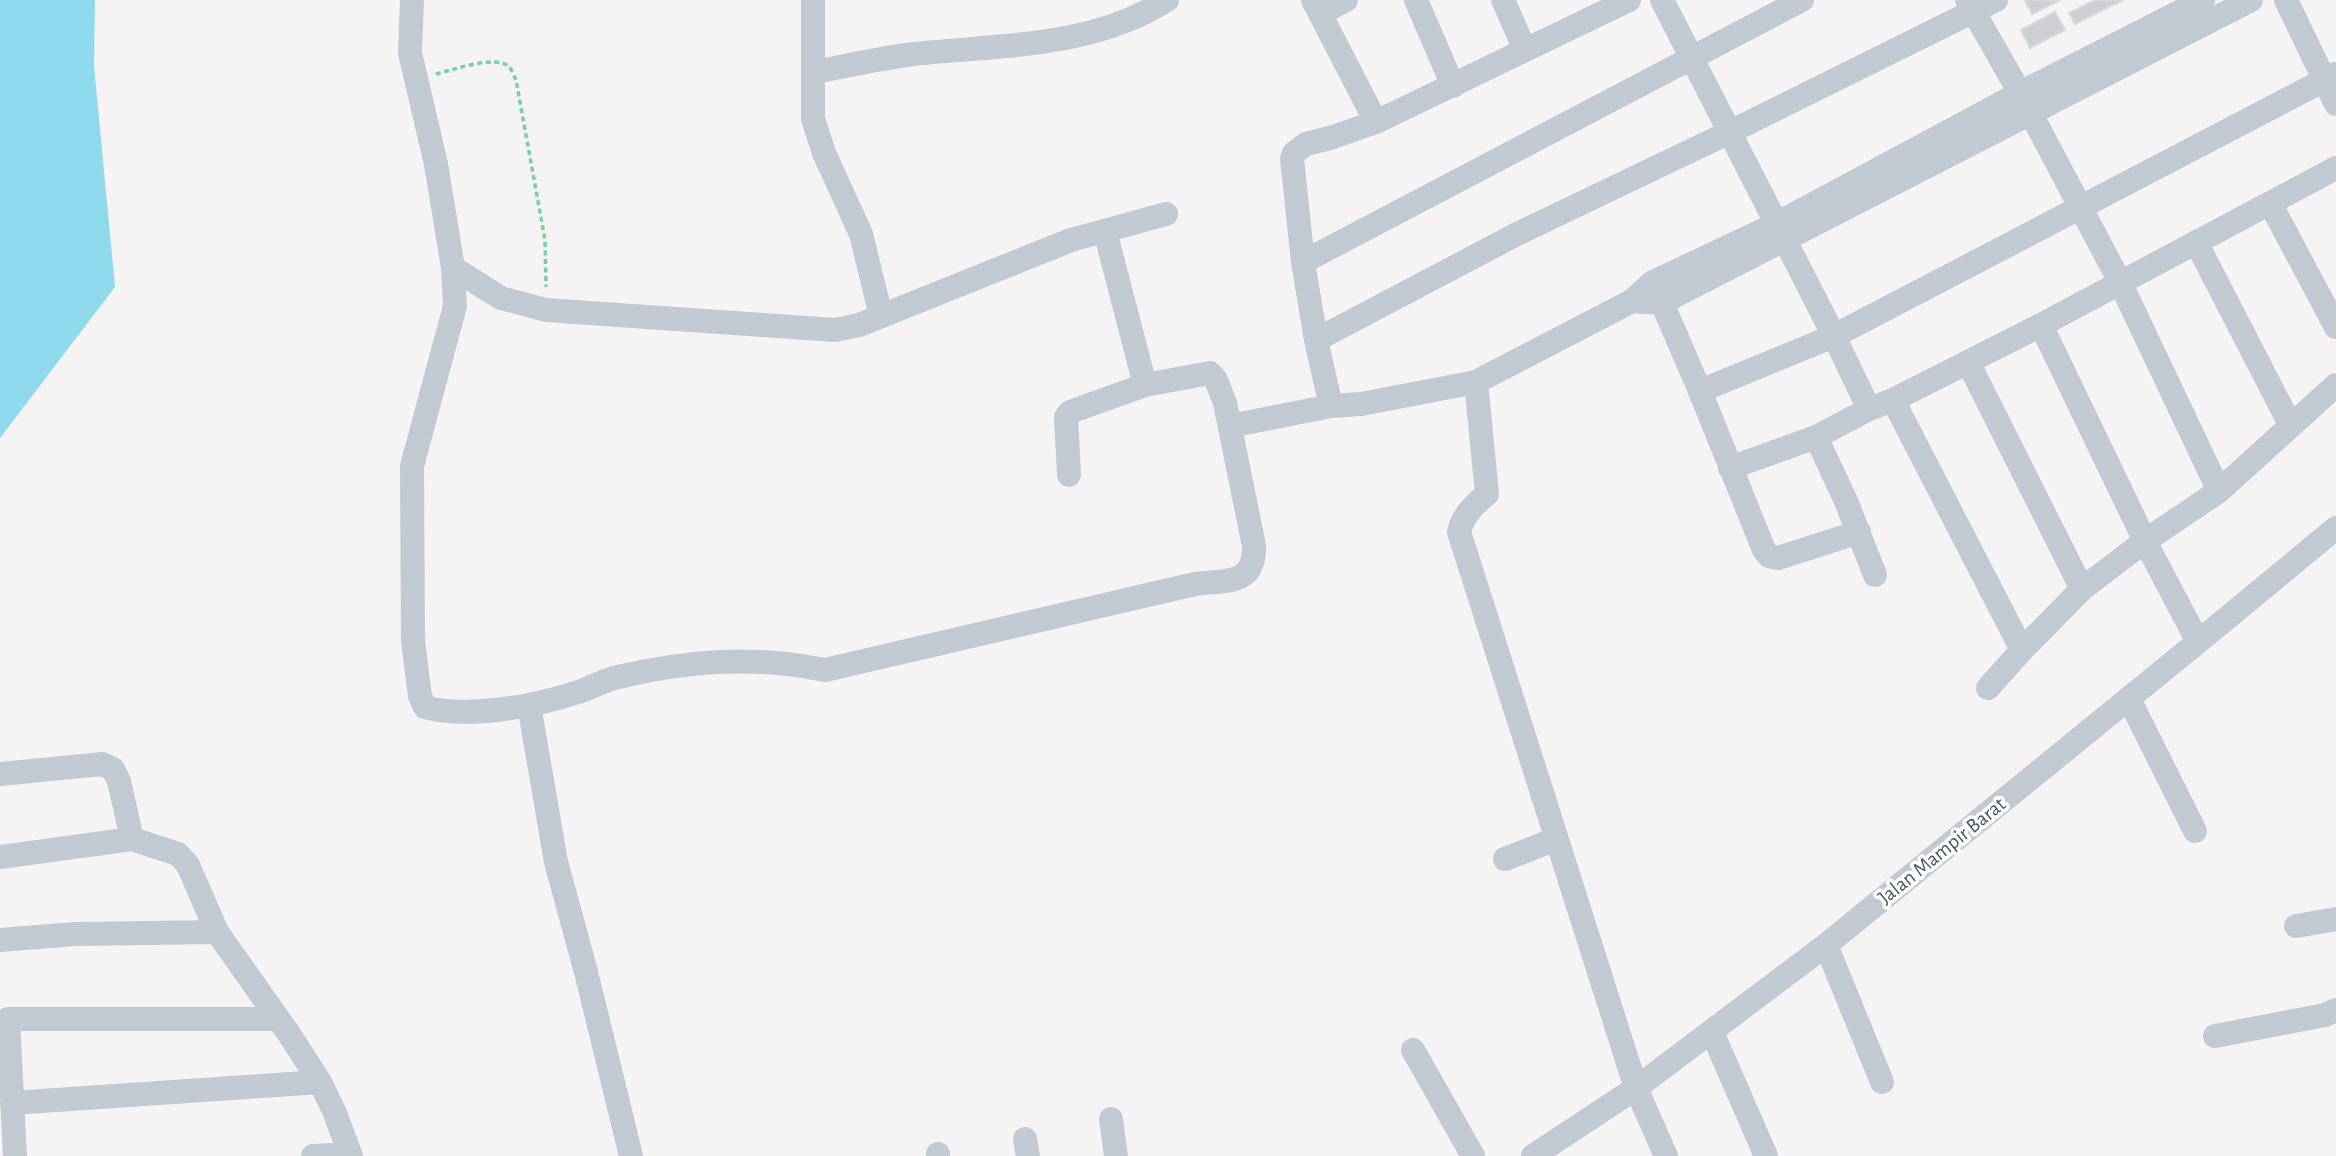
<!DOCTYPE html>
<html>
<head>
<meta charset="utf-8">
<style>
	body { margin:0 }
	canvas { display:block; background:#f5f3f3 }
</style>
</head>
<body>
<canvas width="2336" height="1156"></canvas>
<script>
const ctx = document.querySelector('canvas').getContext('2d');
ctx.lineJoin = 'round';
function paint(path, color) { ctx.fillStyle = color; ctx.fill(path, 'evenodd'); }
function trace(path, color, width, dash) { ctx.strokeStyle = color; ctx.lineWidth = width; ctx.lineCap = dash ? 'butt' : 'round'; ctx.setLineDash(dash || []); ctx.stroke(path); }
function write(font, color, halo, rows, align = 'center') {
  ctx.font = font + ' "Alegreya Sans",sans-serif'; ctx.lineWidth = 7; ctx.setLineDash([]); ctx.textBaseline = 'middle'; ctx.strokeStyle = halo; ctx.fillStyle = color; for (const [text, x, y, turn = 0] of rows) {
    ctx.save(); ctx.translate(x, y); ctx.rotate((+turn || 0) * Math.PI / 180); ctx.textAlign = isNaN(turn) ? turn : align; if (halo) ctx.strokeText(text, 0, 0); ctx.fillText(text, 0, 0); ctx.restore();
  }
}
paint(new Path2D(`
	M0,0H95L94,66L115,287L0,438Z`), '#90daee');
const building = new Path2D(`
	M2025,0H2060L2032,14Z
	M2095,0H2123L2075,24L2069,13Z
	M2055,12L2065,30L2030,48L2021,30Z`);
paint(building, '#cdcfd5');
trace(building, '#d7d9de', 2);
trace(new Path2D(`
	M436,74C452,70 495,55 508,66C512,69 514,76 516,80L545,240L546,287`), '#7ad0a6', 3.5, [5, 3.5]);
trace(new Path2D(`
	M412,0L410,53L436,164L453,268
	M813,0V119L824,153L861,234L881,316
	M1313,0L1376,122L1330,138L1306,144L1294,153L1292,159L1303,262L1316,340L1331,406
	M1416,0L1453,86
	M1503,0L1525,50
	M1662,0L1834,336L1869,409
	M1967,0L2020,93L2120,282L2219,491
	M2286,0L2336,104
	M1320,14L1346,0
	M814,72C847,66 881,58 914,54C999,45 1092,48 1167,0
	M1376,122L1629,0
	M2270,203L2336,327
	M1105,231L1145,385
	M2196,242L2291,426
	M1303,262L1802,0
	M1656,289L1700,391L1764,550L1769,556L1778,558L1859,532
	M1632,301L1661,303L2251,0
	M2041,325L2145,541L2198,642
	M1316,340L1517,234L1730,132L1996,0
	M1968,362L2082,589
	M1476,382L1487,494C1473,506 1463,515 1459,532L1636,1088L1666,1156
	M1700,391L1834,336L2336,74
	M1893,400L2022,650
	M1230,426L1331,406L1361,404L1476,382L1632,301L1653,282L1776,224L2020,93L2203,0
	M1816,437L1846,501L1875,575
	M1730,468L1816,437L1869,409L1893,400L2041,325L2336,168
	M1069,475L1066,417L1070,412L1145,385L1210,373L1216,380L1225,403L1254,546C1255,586 1226,580 1195,584L825,670C755,655 687,661 618,677C604,680 591,688 578,692C537,706 467,719 425,707L420,696L413,641L412,466L455,306L453,268L501,298L546,310L835,330L859,325L1071,240L1166,214
	M1988,688L2022,650L2082,589L2145,541L2219,491L2336,385
	M2129,699L2195,831
	M529,705L556,862L586,972L631,1156
	M0,774L102,764L113,769L119,781L132,839L0,857
	M132,839L178,854L188,865L217,932L289,1034L320,1082L334,1111L351,1156
	M1505,859L1556,839
	M2296,926L2336,919
	M0,940L75,934L217,932
	M1826,945L1882,1082
	M1712,1032L1766,1156
	M2215,1036L2325,1015L2336,1010
	M1413,1050L1473,1156
	M12,1103L320,1082
	M1111,1119L1116,1156
	M1025,1139L1028,1156
	M938,1154V1156
	M15,1156L8,1019H277
	M313,1156L350,1154
	M1533,1156L1636,1088L1826,945L2198,642L2336,528`), '#c1cad2', 24);
write('21px', '#4a5661', '#fff', [
	["Jalan Mampir Barat",1942,851,-39]
]);
</script>
</body>
</html>
